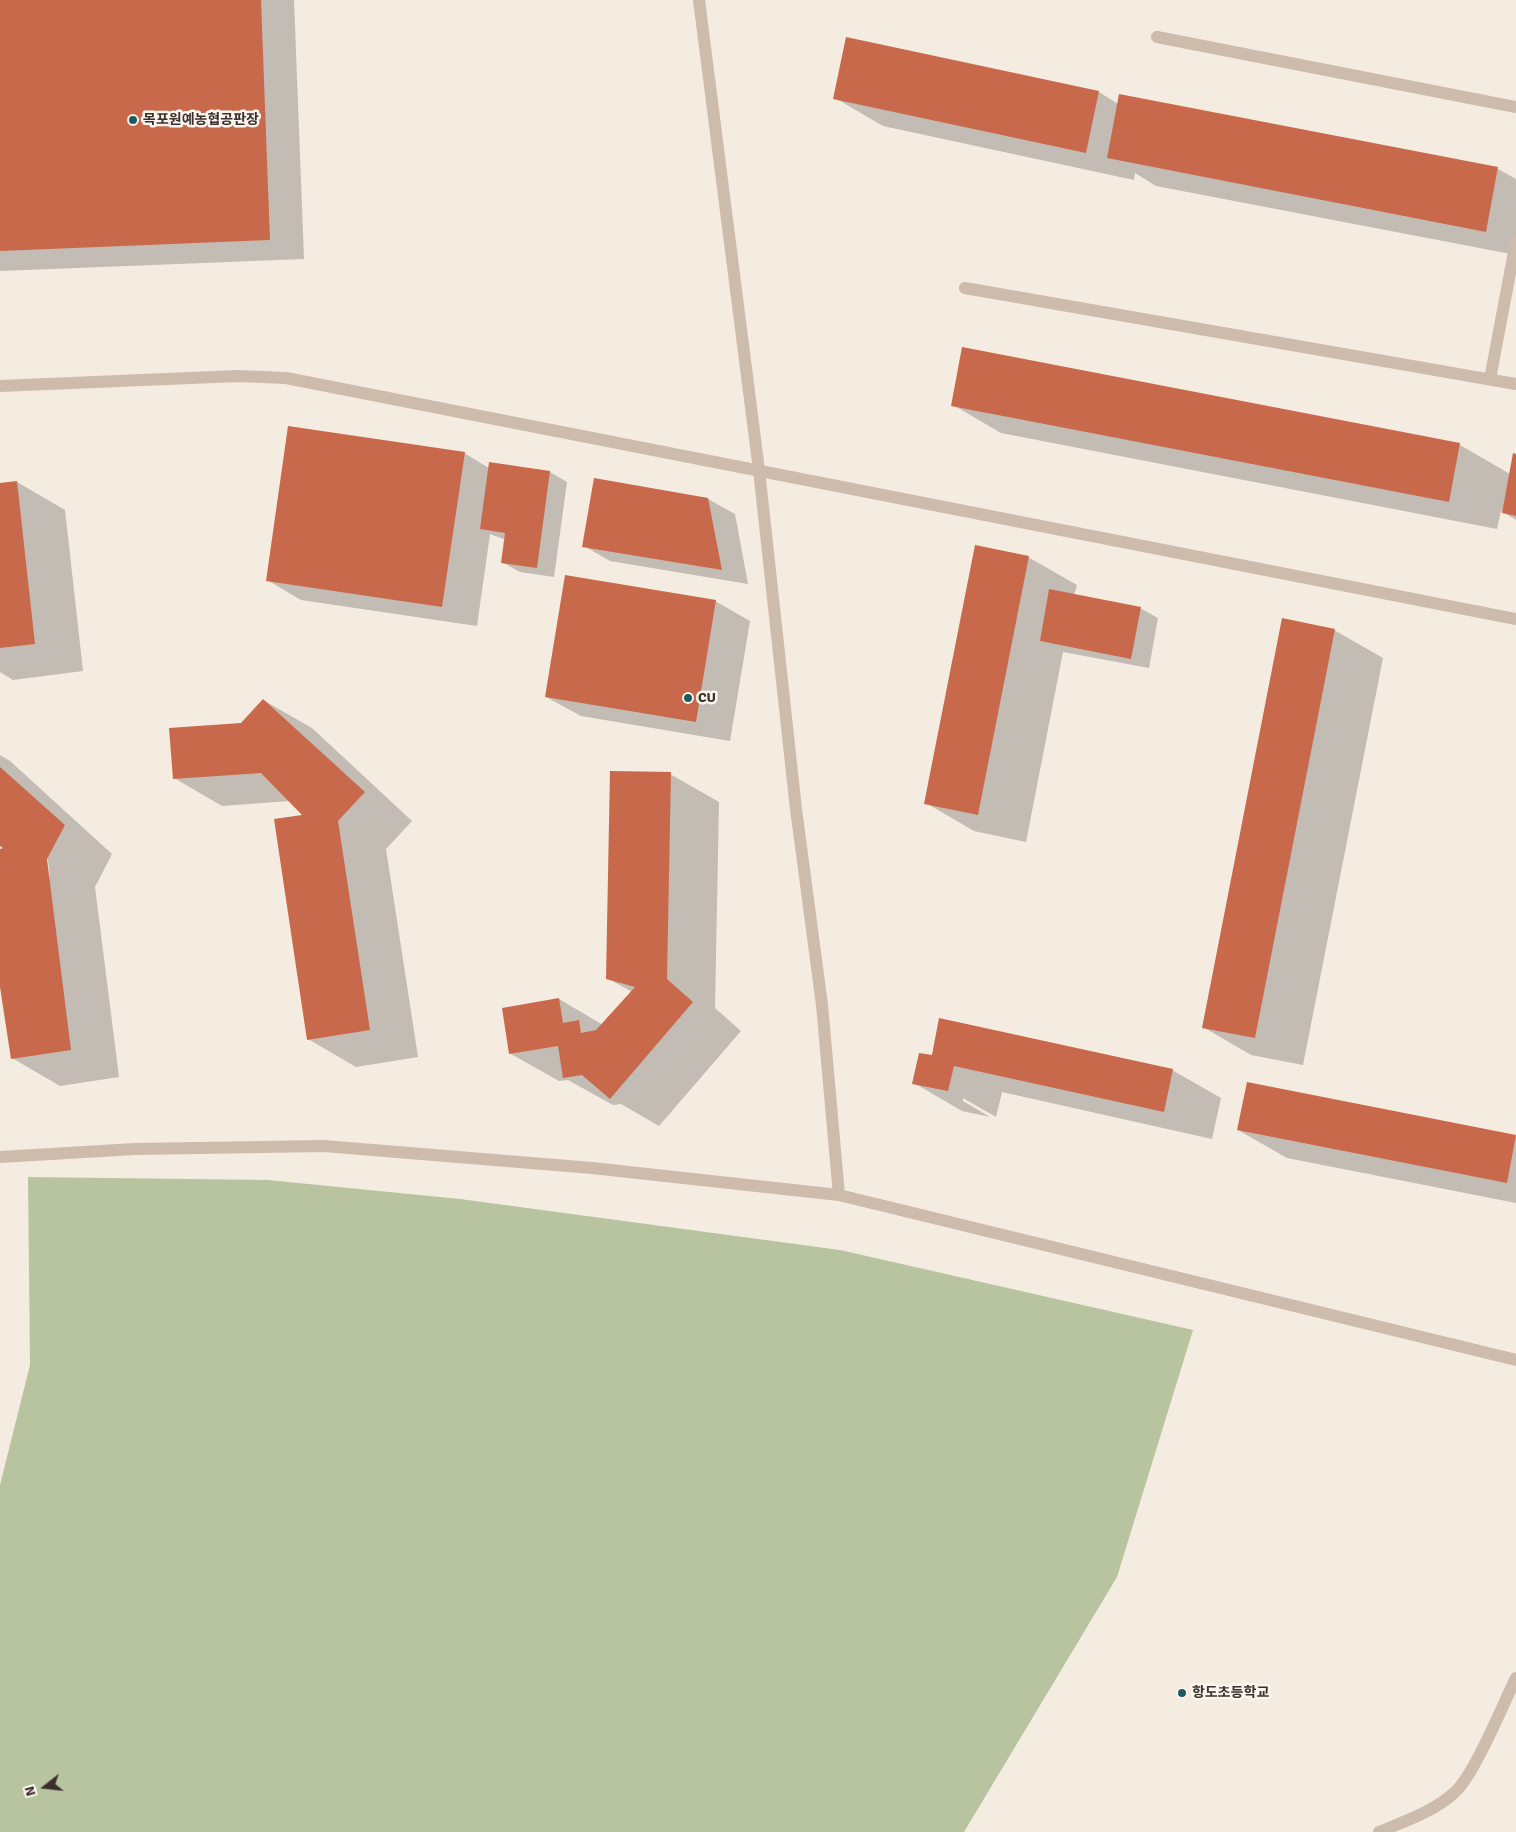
<!DOCTYPE html>
<html>
<head>
<meta charset="utf-8">
<style>
	body { margin:0 }
	#map { position:relative; width:1516px; height:1832px; overflow:hidden; background:#f4ebe1; font-family:Signika,sans-serif }
	canvas { display:block }
	.north { position:absolute; left:20px; top:1762px; width:50px; height:50px; -webkit-text-stroke:4px #fbf5ee; paint-order:stroke; rotate:254deg; font-size:14px; font-weight:700; line-height:20px; text-align:center; color:#3b302b }
	.north::after { content:''; display:block; margin:auto; width:18px; height:22px; background:#3b302b; clip-path:polygon(50% 0,100% 100%,50% 72%,0 100%) }
</style>
</head>
<body>
<div id="map">
<canvas width="1516" height="1832"></canvas>
<div class="north">N</div>
</div>
<script>
const ctx = document.querySelector('canvas').getContext('2d');
ctx.lineJoin = 'round';
function paint(path, color) { ctx.fillStyle = color; ctx.fill(path, 'evenodd'); }
function trace(path, color, width, dash) { ctx.strokeStyle = color; ctx.lineWidth = width; ctx.lineCap = dash ? 'butt' : 'round'; ctx.setLineDash(dash || []); ctx.stroke(path); }
function write(font, color, halo, rows, align = 'center') {
  ctx.font = font + ' Signika,"Noto Sans KR",sans-serif'; ctx.lineWidth = 5; ctx.setLineDash([]); ctx.textBaseline = 'middle'; ctx.strokeStyle = halo; ctx.fillStyle = color; for (const [text, x, y, turn = 0] of rows) {
    ctx.save(); ctx.translate(x, y); ctx.rotate((+turn || 0) * Math.PI / 180); ctx.textAlign = isNaN(turn) ? turn : align; if (halo) ctx.strokeText(text, 0, 0); ctx.fillText(text, 0, 0); ctx.restore();
  }
}
paint(new Path2D(`
	M28,1177L268,1180L460,1199L840,1250L1193,1330L1117,1577L964,1832H0V1485L30,1365Z`), '#b8c4a0');
paint(new Path2D(`
	M0,0H294L304,259L0,271Z
	M1099,92L1118,104L1120,95L1498,169L1516,179V255L1156,186L1135,173L1134,180L883,126L835,98Z
	M963,349L1460,445L1510,474L1516,455V520L1501,511L1497,529L1001,433L953,405Z
	M464,453L489,468L550,472L567,482L554,577L520,572L502,562L506,540L490,534L477,626L301,600L267,580Z
	M17,482L65,510L83,671L13,680L0,672V484Z
	M708,499L735,514L748,584L610,561L584,546Z
	M1028,557L1077,585L1074,595L1140,608L1158,618L1149,668L1063,652L1026,842L974,831L926,803Z
	M715,601L750,621L730,741L581,716L546,697Z
	M1334,630L1383,658L1303,1065L1251,1055L1203,1027Z
	M263,700L312,728L412,821L386,849L418,1057L356,1067L308,1039L304,816L290,801L222,806L174,778L241,724Z
	M0,755L10,761L112,854L95,887L119,1077L60,1086L12,1058L0,978V850L6,849L0,845ZM47,852L50,878L48,875L45,853Z
	M670,774L719,802L715,1008L741,1031L659,1126L621,1104L613,1105L568,1080L559,1081L511,1054L503,1009L559,999L603,1025L632,992L607,978Z
	M933,1057L1172,1070L1221,1098L1212,1139L1002,1092L996,1117L963,1098V1101L990,1117L962,1111L914,1083Z
	M1248,1084L1516,1137V1203L1287,1158L1238,1130Z`), '#0003');
paint(new Path2D(`
	M0,0H261L270,240L0,251Z
	M846,37L1099,91L1086,153L833,99Z
	M1119,94L1498,167L1486,232L1107,158Z
	M962,347L1460,443L1449,502L951,406Z
	M288,426L465,452L442,607L266,581Z
	M1513,453L1516,454V516L1502,513Z
	M489,462L550,471L537,568L501,563L505,533L480,529Z
	M594,478L708,498L722,570L582,547Z
	M17,481L35,644L0,648V483Z
	M975,545L1029,556L978,815L924,804Z
	M565,575L716,600L696,722L545,697Z
	M1049,589L1141,607L1131,659L1040,641Z
	M1282,618L1335,629L1255,1038L1202,1028Z
	M263,699L365,792L338,821L370,1030L307,1040L274,819L302,815L261,773L173,779L169,728L241,723Z
	M0,767L65,825L47,859L71,1050L11,1059L0,987V849L3,848L0,846Z
	M610,771L671,772L667,979L693,1002L610,1099L582,1075L563,1078L558,1046L509,1054L502,1008L559,998L563,1023L579,1020L581,1033L596,1030L635,987L606,979Z
	M939,1018L1173,1069L1164,1112L954,1066L948,1091L912,1084L919,1053L932,1055Z
	M1247,1082L1516,1135L1507,1183L1237,1130Z`), '#c8694b');
trace(new Path2D(`
	M699,0L759,470L796,809L822,1005L839,1195
	M1157,37L1516,107
	M965,288L1516,384
	M1490,379L1516,241
	M0,386L238,376L286,378L1516,619
	M0,1157L135,1149L324,1146L592,1168L839,1195L1516,1360
	M1379,1832C1405,1821 1433,1812 1454,1793C1474,1776 1503,1704 1516,1678`), '#cdbbac', 12);
for (const [x, y, r, color] of [
	[133,120,5,"#1f5a5e"],
	[688,698,5,"#1f5a5e"],
	[1182,1693,5,"#1f5a5e"]
]) { const dot = new Path2D(); dot.arc(x, y, r, 0, 2 * Math.PI); ctx.fillStyle = color; ctx.fill(dot); trace(dot, '#fbf5ee', 2); }
write('bold 14px', '#3b302b', '#fbf5ee', [
	["목포원예농협공판장",143,120],
	["CU",698,698],
	["항도초등학교",1192,1693]
], 'left');
</script>
</body>
</html>
